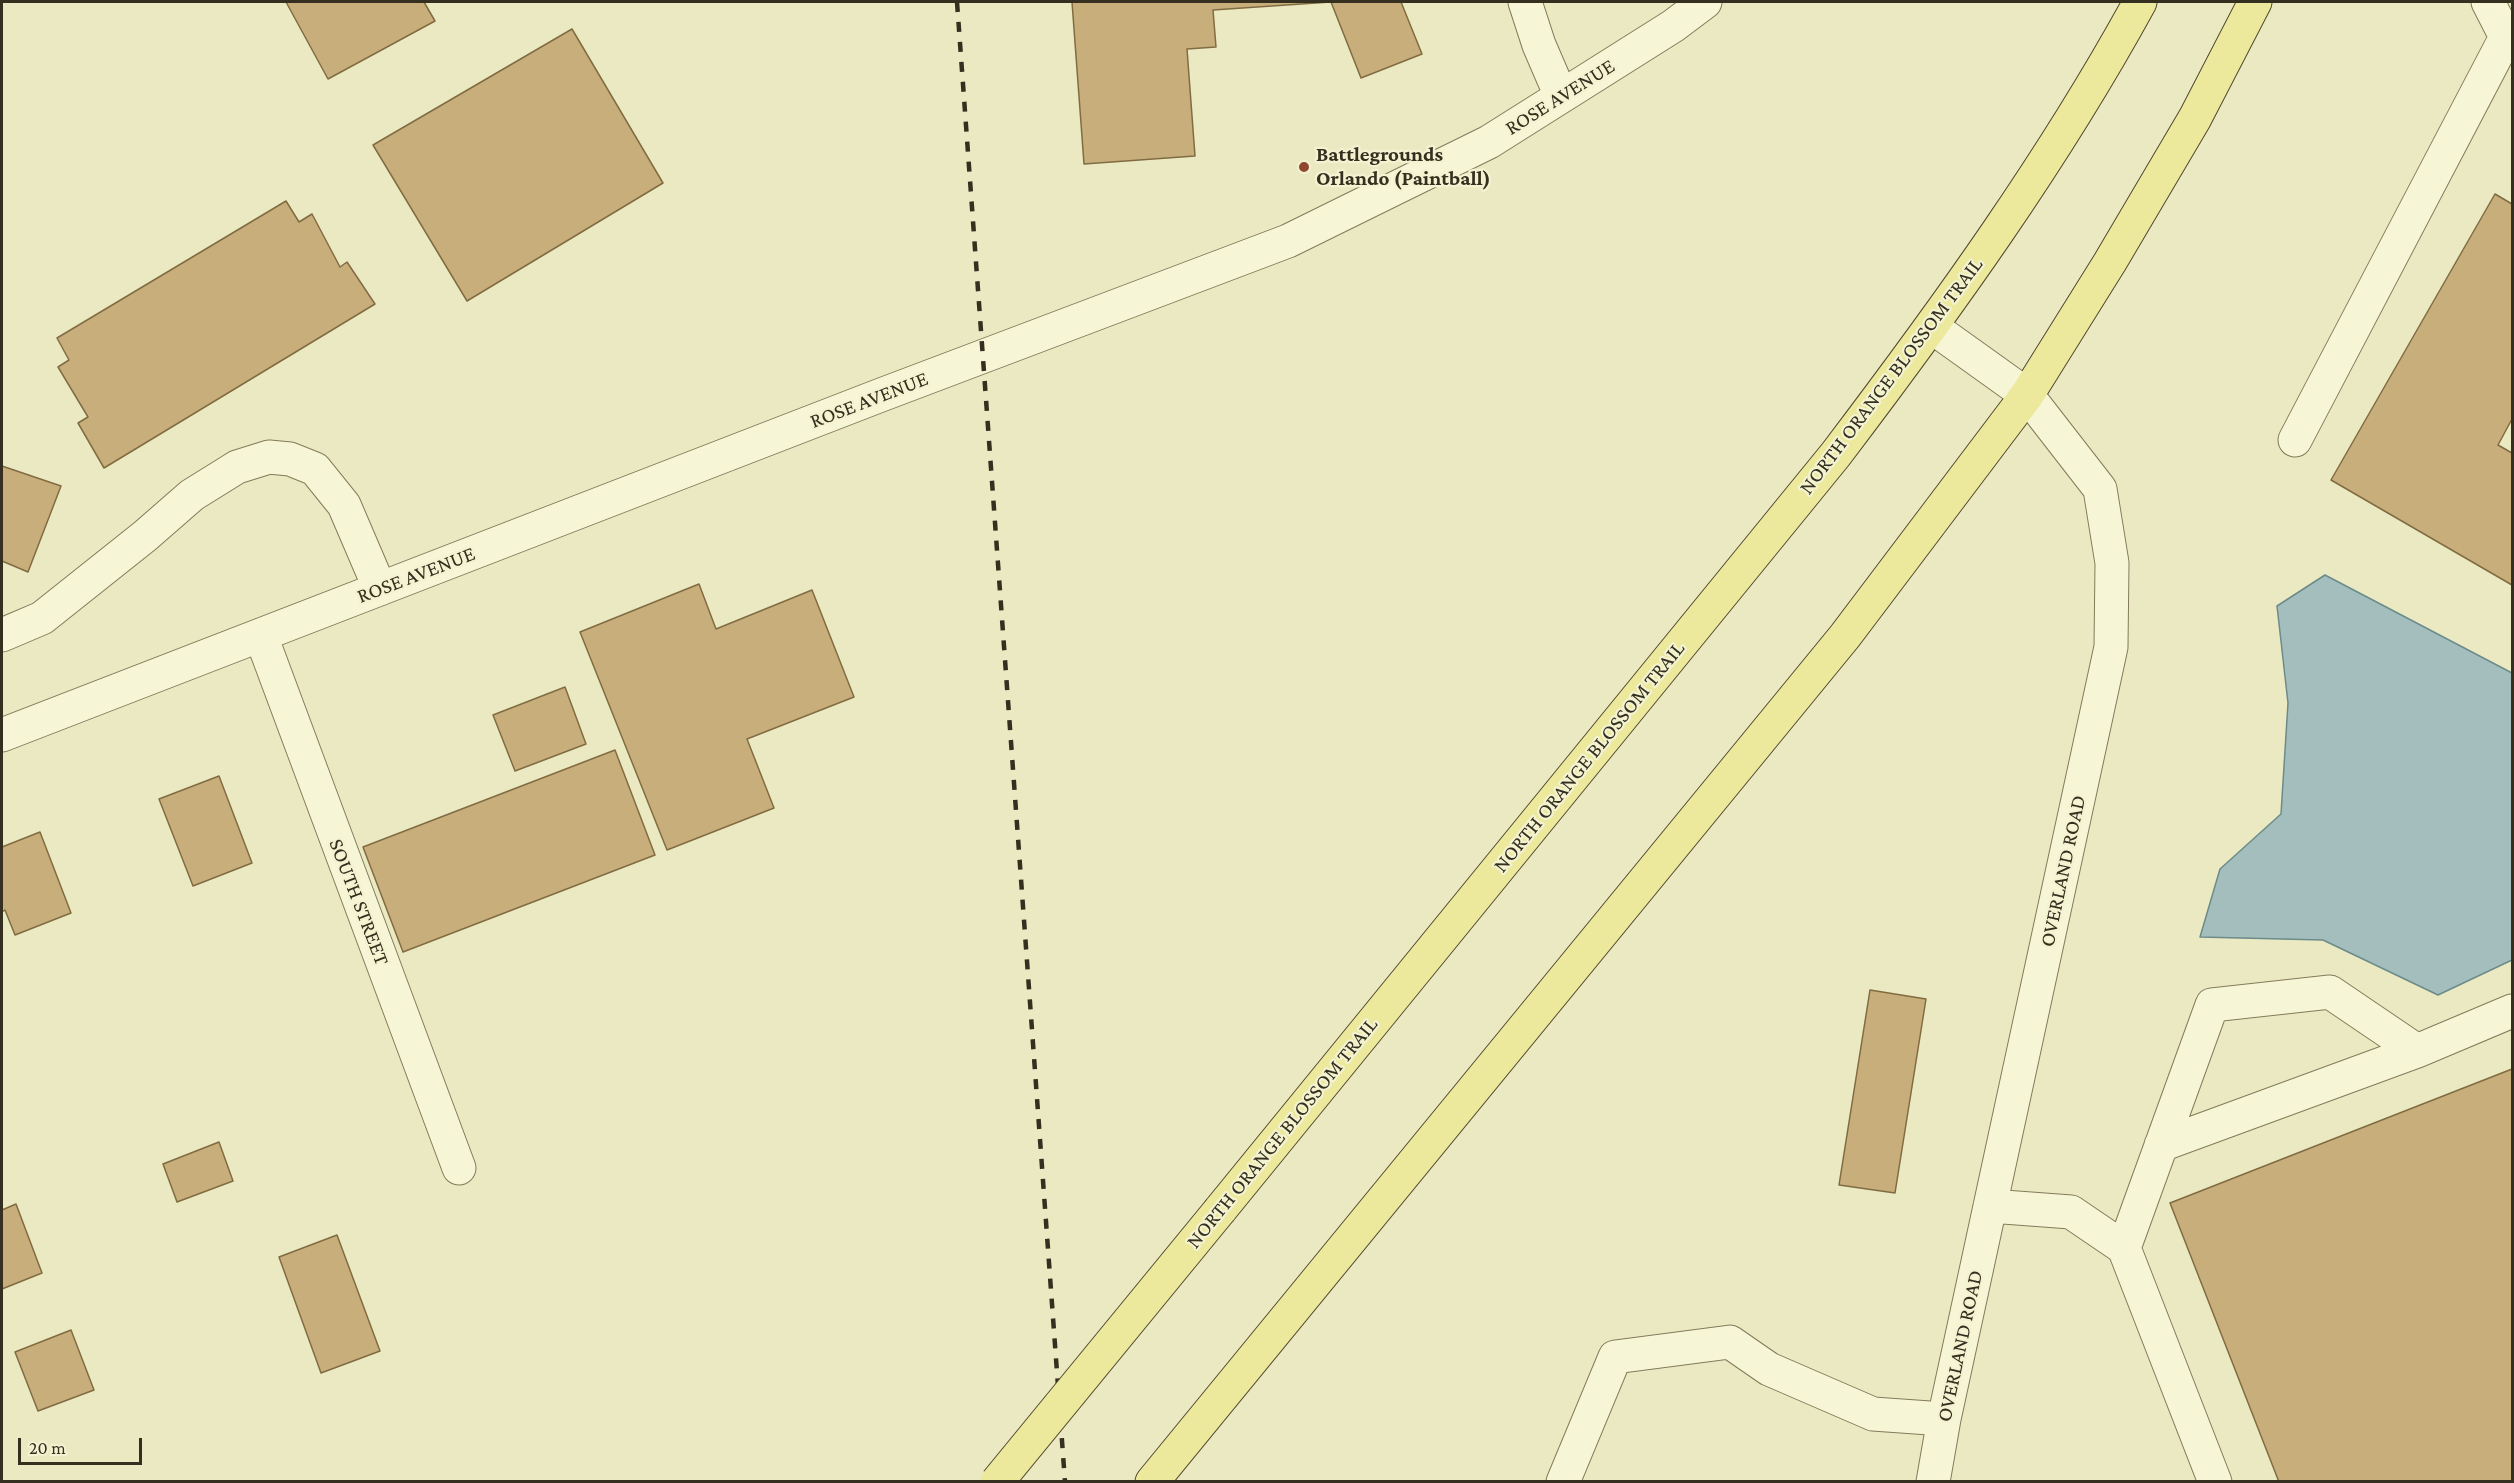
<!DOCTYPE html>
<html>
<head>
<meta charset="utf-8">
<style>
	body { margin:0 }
	#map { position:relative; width:2514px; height:1483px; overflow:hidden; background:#ebe9c2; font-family:"Crimson Pro",serif }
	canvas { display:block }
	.frame { position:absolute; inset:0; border:3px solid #342f1e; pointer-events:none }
	.scale { position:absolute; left:18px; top:1438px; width:124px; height:27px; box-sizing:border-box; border:3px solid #342f1e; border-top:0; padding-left:8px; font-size:18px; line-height:21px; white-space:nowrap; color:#342f1e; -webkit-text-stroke:4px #f3f2d1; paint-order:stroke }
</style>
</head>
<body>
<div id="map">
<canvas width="2514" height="1483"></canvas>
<div class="frame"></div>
<div class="scale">20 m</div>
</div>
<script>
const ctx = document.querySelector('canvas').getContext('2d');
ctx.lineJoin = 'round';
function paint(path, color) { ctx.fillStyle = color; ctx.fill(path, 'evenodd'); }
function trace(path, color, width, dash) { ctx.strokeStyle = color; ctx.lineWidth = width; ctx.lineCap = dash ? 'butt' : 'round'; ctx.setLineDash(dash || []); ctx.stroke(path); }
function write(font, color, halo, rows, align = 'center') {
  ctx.font = font + ' "Crimson Pro",serif'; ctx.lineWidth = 4.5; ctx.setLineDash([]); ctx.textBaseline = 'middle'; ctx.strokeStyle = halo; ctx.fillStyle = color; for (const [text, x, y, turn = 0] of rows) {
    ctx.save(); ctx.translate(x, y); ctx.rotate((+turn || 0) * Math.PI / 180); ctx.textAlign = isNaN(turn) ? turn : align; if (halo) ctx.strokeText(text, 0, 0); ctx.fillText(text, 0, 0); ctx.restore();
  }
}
const water = new Path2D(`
	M2325,575L2512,673V960L2438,995L2323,940L2200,937L2220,869L2281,814L2288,703L2277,606Z`);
paint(water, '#a4bebd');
trace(water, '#6c8b8b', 1.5);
const building = new Path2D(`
	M286,2H424L435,21L328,79Z
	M1072,2H1401L1422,54L1361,78L1331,2L1213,10L1216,47L1187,49L1195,156L1084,164Z
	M572,29L663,183L467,301L373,145Z
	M2495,194L2512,204V419L2498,445L2512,453V585L2331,480Z
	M286,201L299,222L312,214L340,267L347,262L375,304L104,468L78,423L88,417L58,367L69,360L57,338Z
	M2,466L61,486L28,572L2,561Z
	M699,584L716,629L812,590L854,697L747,739L774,808L667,850L580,632Z
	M565,687L586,744L515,771L493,715Z
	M615,750L655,855L403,952L363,847Z
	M219,776L252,863L193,886L159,799Z
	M40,832L71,913L15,935L5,910L2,912V847Z
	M1870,990L1926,999L1895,1193L1839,1185Z
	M2512,1069V1482H2279L2170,1203Z
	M219,1142L233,1181L177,1202L163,1164Z
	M16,1204L42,1273L2,1289V1210Z
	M337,1235L380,1351L321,1373L279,1257Z
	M71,1330L94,1390L38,1411L15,1352Z`);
paint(building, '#c7ae7b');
trace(building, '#816c42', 1.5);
const minor = new Path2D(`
	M1525,2L1539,45L1561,96
	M1932,327L2027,395L2100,489L2112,563L2111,647L1944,1419L1933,1482
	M2295,440L2506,37L2488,2
	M2,635L42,618L145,536L192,495L237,467L269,457L290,459L315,469L344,505L380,589
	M261,636L459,1168
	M2,735L881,395L1288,241L1489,142L1673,26L1705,2
	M2161,1145L2417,1051
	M1990,1206L2071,1212L2124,1248L2215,1482
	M2124,1248L2212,1005L2330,992L2417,1051L2512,1011
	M1563,1482L1615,1357L1730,1342L1769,1369L1873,1414L1944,1419`);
const major = new Path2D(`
	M1220,1210L1836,454C1946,309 2053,161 2140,2
	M1152,1482L1845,636L2027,395L2110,262L2195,118L2255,2`);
trace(minor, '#837b5b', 35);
trace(major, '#51482f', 35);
trace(minor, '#f6f5d5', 33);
trace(major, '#ece89c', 33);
trace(new Path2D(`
	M957,2L1065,1482`), '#342f1e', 4.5, [10, 10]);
const majorBridge = new Path2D(`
	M997,1482L1220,1210`);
trace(majorBridge, '#51482f', 35, []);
trace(majorBridge, '#ece89c', 33);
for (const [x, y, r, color] of [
	[1304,167,6,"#8f472f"]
]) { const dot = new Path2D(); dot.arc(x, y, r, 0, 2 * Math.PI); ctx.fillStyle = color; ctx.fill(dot); trace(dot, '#f3f2d1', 2); }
write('21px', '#342f1e', '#f3f2d1', [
	["ROSE AVENUE",1560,97,-32],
	["NORTH ORANGE BLOSSOM TRAIL",1891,376,-53],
	["ROSE AVENUE",869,400,-21],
	["ROSE AVENUE",416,575,-21],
	["NORTH ORANGE BLOSSOM TRAIL",1589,757,-51],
	["OVERLAND ROAD",2063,871,-78],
	["SOUTH STREET",359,902,69],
	["NORTH ORANGE BLOSSOM TRAIL",1282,1133,-51],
	["OVERLAND ROAD",1960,1346,-78]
]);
write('bold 21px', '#342f1e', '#f3f2d1', [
	["Battlegrounds",1316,155],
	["Orlando (Paintball)",1316,179]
], 'left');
</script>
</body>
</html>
